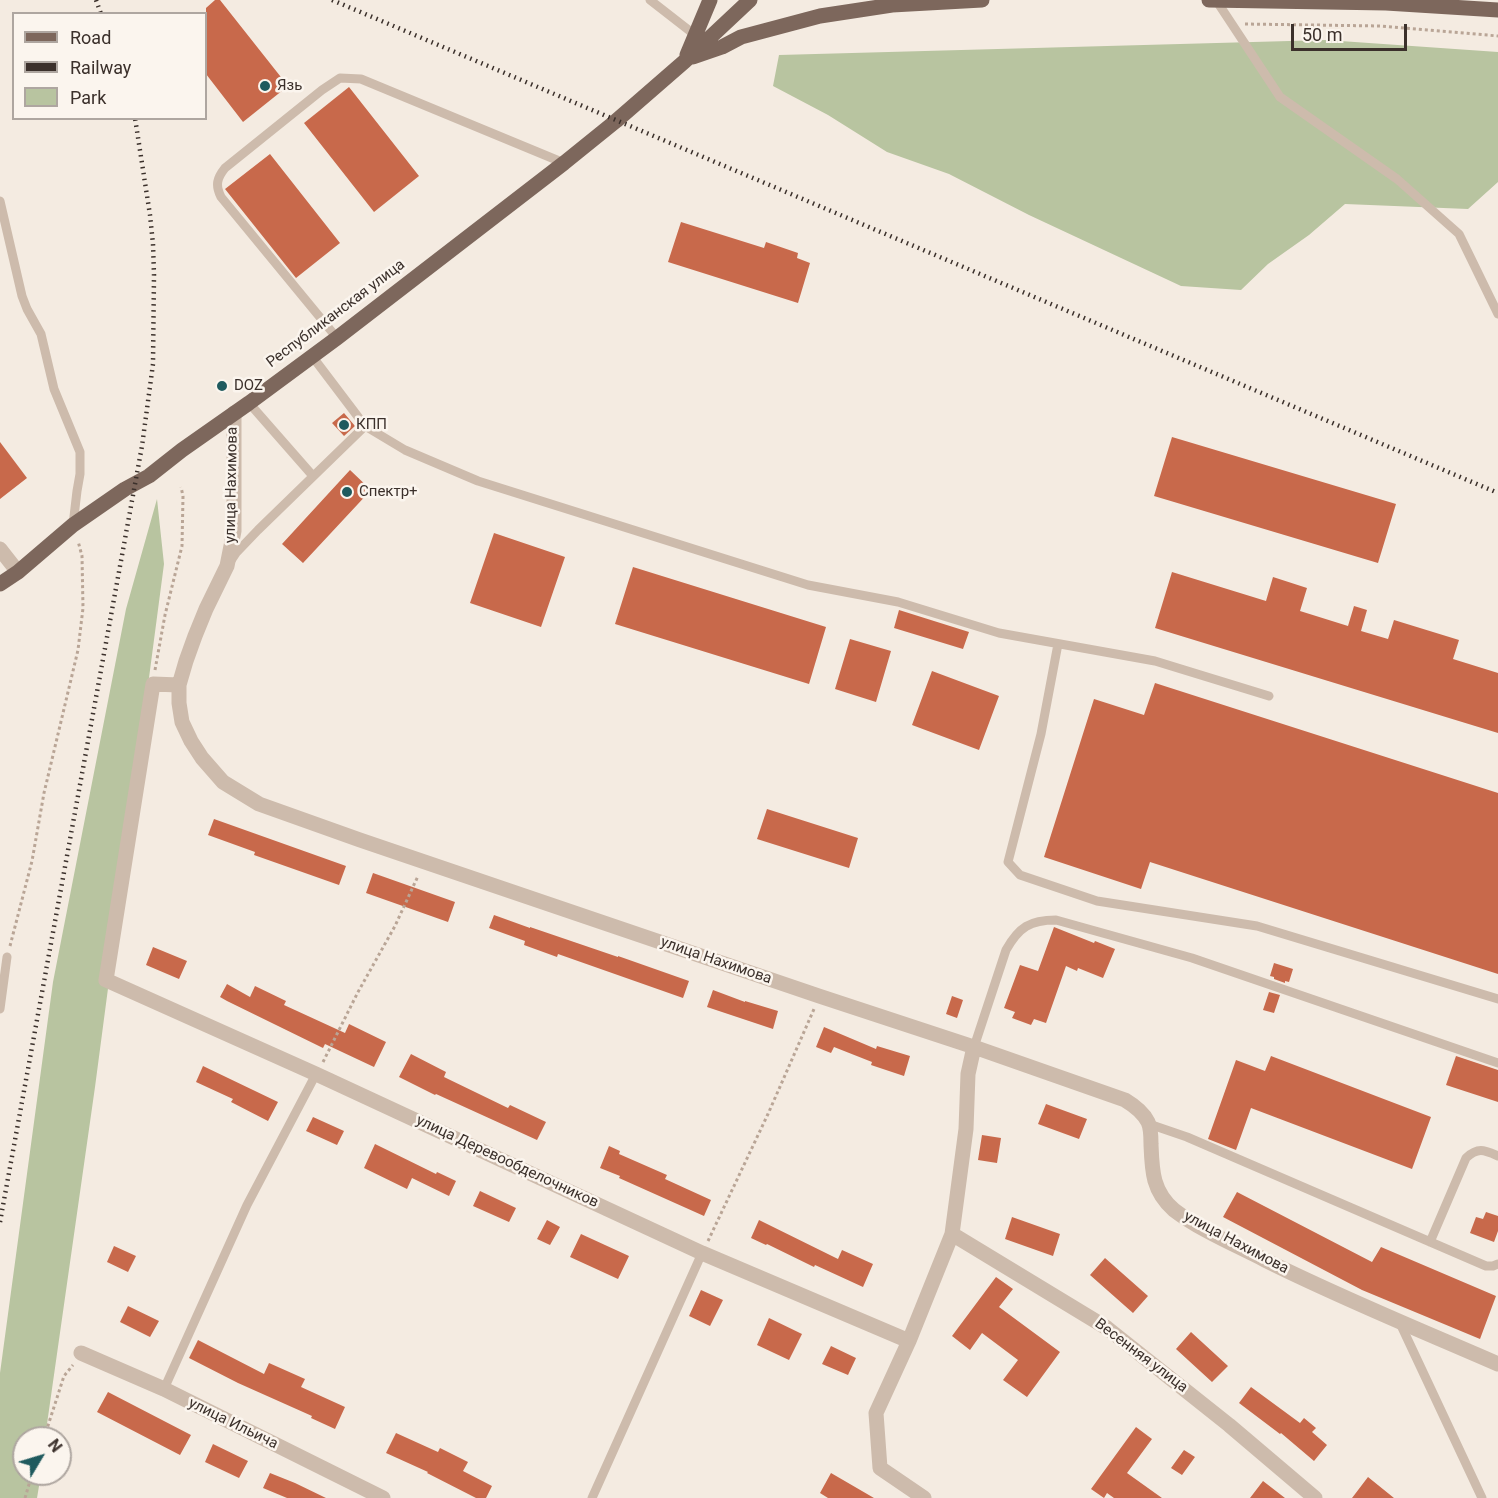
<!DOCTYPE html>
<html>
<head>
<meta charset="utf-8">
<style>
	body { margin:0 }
	#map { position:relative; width:1498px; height:1498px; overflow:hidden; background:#f4ebe1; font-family:Roboto,sans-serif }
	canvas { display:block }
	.legend { position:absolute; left:12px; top:12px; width:195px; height:108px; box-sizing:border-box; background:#fbf5ee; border:2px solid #aea6a0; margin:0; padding:8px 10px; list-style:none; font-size:18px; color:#3b302b }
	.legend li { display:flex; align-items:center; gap:12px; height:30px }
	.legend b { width:30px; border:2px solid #aea6a0 }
	.north { position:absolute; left:12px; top:1426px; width:60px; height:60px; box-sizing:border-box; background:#fbf5ee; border:2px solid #aea6a0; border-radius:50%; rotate:52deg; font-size:16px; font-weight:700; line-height:24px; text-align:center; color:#3b302b }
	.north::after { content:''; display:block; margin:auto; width:21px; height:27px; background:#1f5a5e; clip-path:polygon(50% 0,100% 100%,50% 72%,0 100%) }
	.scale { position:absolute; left:1291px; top:24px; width:116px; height:27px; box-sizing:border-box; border:3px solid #3b302b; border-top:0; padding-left:8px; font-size:18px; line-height:21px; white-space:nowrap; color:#3b302b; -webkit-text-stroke:4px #fbf5ee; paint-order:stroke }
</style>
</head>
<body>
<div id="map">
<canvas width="1498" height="1498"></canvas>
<ul class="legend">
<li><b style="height:8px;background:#7d675c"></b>Road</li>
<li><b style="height:8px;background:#3b302b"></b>Railway</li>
<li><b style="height:16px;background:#b8c4a0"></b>Park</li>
</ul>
<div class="north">N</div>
<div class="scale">50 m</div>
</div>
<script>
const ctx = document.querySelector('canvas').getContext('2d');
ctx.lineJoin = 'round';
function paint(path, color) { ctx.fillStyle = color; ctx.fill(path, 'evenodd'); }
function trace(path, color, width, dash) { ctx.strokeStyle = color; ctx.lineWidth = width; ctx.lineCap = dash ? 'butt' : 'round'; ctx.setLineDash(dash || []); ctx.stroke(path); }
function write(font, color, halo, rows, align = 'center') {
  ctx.font = font + ' Roboto,sans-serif'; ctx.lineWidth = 5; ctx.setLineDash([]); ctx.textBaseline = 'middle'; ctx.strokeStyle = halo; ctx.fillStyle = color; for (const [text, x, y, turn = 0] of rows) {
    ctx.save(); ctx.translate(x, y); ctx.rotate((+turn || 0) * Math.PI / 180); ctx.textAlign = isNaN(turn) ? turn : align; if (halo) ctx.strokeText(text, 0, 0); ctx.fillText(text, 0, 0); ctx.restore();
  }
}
paint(new Path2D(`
	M1326,40L1498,52V182L1468,209L1345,204L1309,235L1268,264L1241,290L1181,286L1029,215L949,174L887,152L828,115L773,86L779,55Z
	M157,499L164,564L95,1087L45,1438H24V1474H41L37,1498H0V1373L53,982L126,609Z`), '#b8c4a0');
paint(new Path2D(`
	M215,0H220L288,86L243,122L206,74V8Z
	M349,87L419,176L374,212L304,123Z
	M270,154L340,243L296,278L225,189Z
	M681,222L764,248L766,242L798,253L797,258L810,263L798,303L668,262Z
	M344,413L355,426L344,436L332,423Z
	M1172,437L1396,504L1378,563L1154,496Z
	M0,442L27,478L0,499Z
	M350,470L371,490L303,563L282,544Z
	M494,533L565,557L541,627L470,603Z
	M633,567L826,627L809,684L615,624Z
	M1172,572L1266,601L1273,577L1307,588L1300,611L1348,626L1354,606L1367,610L1361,631L1388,639L1394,620L1459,640L1453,659L1498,673V733L1155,628Z
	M899,610L969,632L963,649L894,628Z
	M850,639L891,651L876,702L835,689Z
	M932,671L999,696L979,750L912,725Z
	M1155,683L1498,793V974L1150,862L1141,889L1044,857L1094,699L1144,715Z
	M767,809L858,838L849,868L757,839Z
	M214,819L346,866L339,885L254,855L255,852L208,835Z
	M373,873L455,902L448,922L366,893Z
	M494,915L530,928V927L618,957V956L689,981L683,998L558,954L557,957L524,945L525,941L489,928Z
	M1054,927L1094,943L1095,941L1115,949L1103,978L1078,968L1077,971L1066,966L1046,1023L1034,1019L1031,1025L1012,1018L1015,1012L1004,1008L1020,965L1038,971Z
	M153,947L187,961L179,979L146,965Z
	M1274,963L1293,969L1289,982L1285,981V983L1274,979V977L1270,976Z
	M227,984L250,997L255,986L286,1001L284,1005L345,1033L349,1024L386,1042L374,1067L325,1044L323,1048L227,1001L220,997Z
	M713,990L745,1002V1001L778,1011L773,1029L707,1007Z
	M1269,992L1280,995L1274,1013L1263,1010Z
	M952,996L963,1000L957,1018L946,1014Z
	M824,1027L876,1049L877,1046L910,1056L904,1076L871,1065L872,1062L834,1047L831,1053L816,1047Z
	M411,1054L446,1072L444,1077L508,1108L510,1105L546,1122L537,1140L436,1094L435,1095L399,1077Z
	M1271,1056L1431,1117L1412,1169L1251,1108L1236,1150L1208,1139L1236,1060L1265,1071Z
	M1456,1056L1498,1070V1102L1446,1085Z
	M203,1066L278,1102L268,1121L231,1102L233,1099L196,1082Z
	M1046,1104L1087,1119L1079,1139L1038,1124Z
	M313,1117L344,1131L337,1145L306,1131Z
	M982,1135L1001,1138L997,1163L978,1160Z
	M375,1144L436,1174L437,1172L456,1181L449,1196L412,1178L407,1189L364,1168Z
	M609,1146L620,1151L619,1154L667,1175L665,1179L711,1200L704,1216L619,1178L620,1176L600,1168Z
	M480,1191L516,1208L509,1222L473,1206Z
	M1237,1192L1372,1262L1381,1247L1496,1296L1480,1339L1362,1290L1223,1217Z
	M1486,1212L1498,1216V1231L1494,1242L1470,1233L1476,1217L1483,1219Z
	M1012,1217L1060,1234L1053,1256L1005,1239Z
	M547,1220L560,1227L550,1245L537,1239Z
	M759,1220L838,1259L842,1250L873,1264L863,1287L815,1265L814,1267L767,1244L766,1245L751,1238Z
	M581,1234L629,1256L618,1279L570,1257Z
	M114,1246L136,1256L128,1272L107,1262Z
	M1105,1258L1148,1296L1133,1313L1090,1275Z
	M996,1277L1013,1289L999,1307L1060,1352L1027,1397L1003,1380L1018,1360L982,1333L970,1350L952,1336Z
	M701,1290L723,1300L710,1326L689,1316Z
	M128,1306L159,1321L150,1337L120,1322Z
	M769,1318L802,1334L789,1360L757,1345Z
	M1191,1332L1228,1366L1212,1382L1176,1349Z
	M198,1340L264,1374L269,1363L305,1379L301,1387L345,1407L335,1429L311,1418L312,1416L238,1383L189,1358Z
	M831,1346L856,1358L848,1375L822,1364Z
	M1251,1387L1300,1423L1304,1418L1316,1428L1312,1432L1327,1445L1314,1461L1281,1433L1280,1434L1239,1403Z
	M108,1392L191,1435L180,1455L97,1412Z
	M1136,1427L1152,1439L1127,1473L1162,1498H1114L1107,1493L1104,1498L1091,1489Z
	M396,1433L438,1452L440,1448L468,1462L463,1471L492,1486L486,1498H476L427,1473L428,1472L386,1453Z
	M213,1444L248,1461L239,1478L205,1462Z
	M1184,1450L1195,1457L1182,1475L1171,1468Z
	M270,1473L295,1483L326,1498H287L263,1488Z
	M831,1473L874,1498H828L820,1493Z
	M1368,1477L1394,1498H1352Z
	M1263,1481L1285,1498H1250Z`), '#c8694b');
trace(new Path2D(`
	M1245,24L1380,26L1498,36
	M155,670L165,615L182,546L183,496L181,487
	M10,946L32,861L44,793L78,650L83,608L82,556L78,541
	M323,1062L358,992L395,926L418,876
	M708,1241L768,1114L814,1009
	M44,1438L64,1376L73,1365
	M25,1498L32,1474`), '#b9a596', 3, [3, 3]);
trace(new Path2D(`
	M650,0L695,35
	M1216,0L1280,97L1397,179L1459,234L1498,314
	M0,201L22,296L27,309L41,334L54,389L80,452V474L77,491L73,525
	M337,338L221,197C215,185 217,178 225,168L322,90L340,78L361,79L564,163
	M312,356L365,426L405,450L478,481L808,585L898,602L999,633L1155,661L1269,696
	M249,403L313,476
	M230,562L236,553L258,530L365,426
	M1058,644L1041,734L1008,862L1020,875L1097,901L1257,926L1498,999
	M0,1009L7,957
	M974,1047L1006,950C1019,927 1030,920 1056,920L1192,958L1498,1063
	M1149,1124L1187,1137L1486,1266H1493L1498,1264
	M1430,1242L1466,1158C1478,1147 1484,1150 1498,1156
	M1399,1321L1482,1498
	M164,1389L247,1205L316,1074
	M592,1498L702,1253`), '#cdbbac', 9);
trace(new Path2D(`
	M234,413V531L227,566L206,609L195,636L186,661L179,685V703L182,722L191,741L202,758L223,782L259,804L360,840L819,996L974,1047L1125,1100C1135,1106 1143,1112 1148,1122C1151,1128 1151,1137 1151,1144C1152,1170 1152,1191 1174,1210C1200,1230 1236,1245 1265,1260C1341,1298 1420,1330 1498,1364
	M0,549L18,572
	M179,685L153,684L106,980L316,1074L702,1253L909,1341
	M952,1234L1107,1328L1229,1425L1315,1498
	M81,1353L164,1389L383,1498
	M924,1498L880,1468L876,1413L909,1341L952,1234L966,1129L968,1074L974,1047`), '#cdbbac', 15);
trace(new Path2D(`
	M1209,0L1386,3L1498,10
	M687,55L710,0
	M693,57L722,47L741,37L820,16L892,5L982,0
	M0,584L18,572L73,525L125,489L149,476L182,450L249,403L337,338L564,163L616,121L685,61L750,0`), '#7d675c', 15);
trace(new Path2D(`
	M96,0L101,14
	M332,0L1498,493
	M0,1222L142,446L153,364L154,275L153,244L150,215L135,118`), '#3b302b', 4.5, [1.5, 4.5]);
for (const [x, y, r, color] of [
	[265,86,6,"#1f5a5e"],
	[222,386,6,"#1f5a5e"],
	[344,425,6,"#1f5a5e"],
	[347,492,6,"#1f5a5e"]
]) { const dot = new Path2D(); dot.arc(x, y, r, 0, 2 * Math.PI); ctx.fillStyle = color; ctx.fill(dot); trace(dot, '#fbf5ee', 2); }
write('15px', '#3b302b', '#fbf5ee', [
	["Язь",277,86],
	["DOZ",234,386],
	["КПП",356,425],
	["Спектр+",359,492]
], 'left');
write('15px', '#3b302b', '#fbf5ee', [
	["Республиканская улица",336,314,-37],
	["улица Нахимова",232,485,-89],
	["улица Нахимова",716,961,19],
	["улица Деревообделочников",507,1162,25],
	["улица Нахимова",1236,1243,28],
	["Весенняя улица",1141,1356,37],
	["улица Ильича",233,1424,26]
]);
</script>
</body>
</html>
